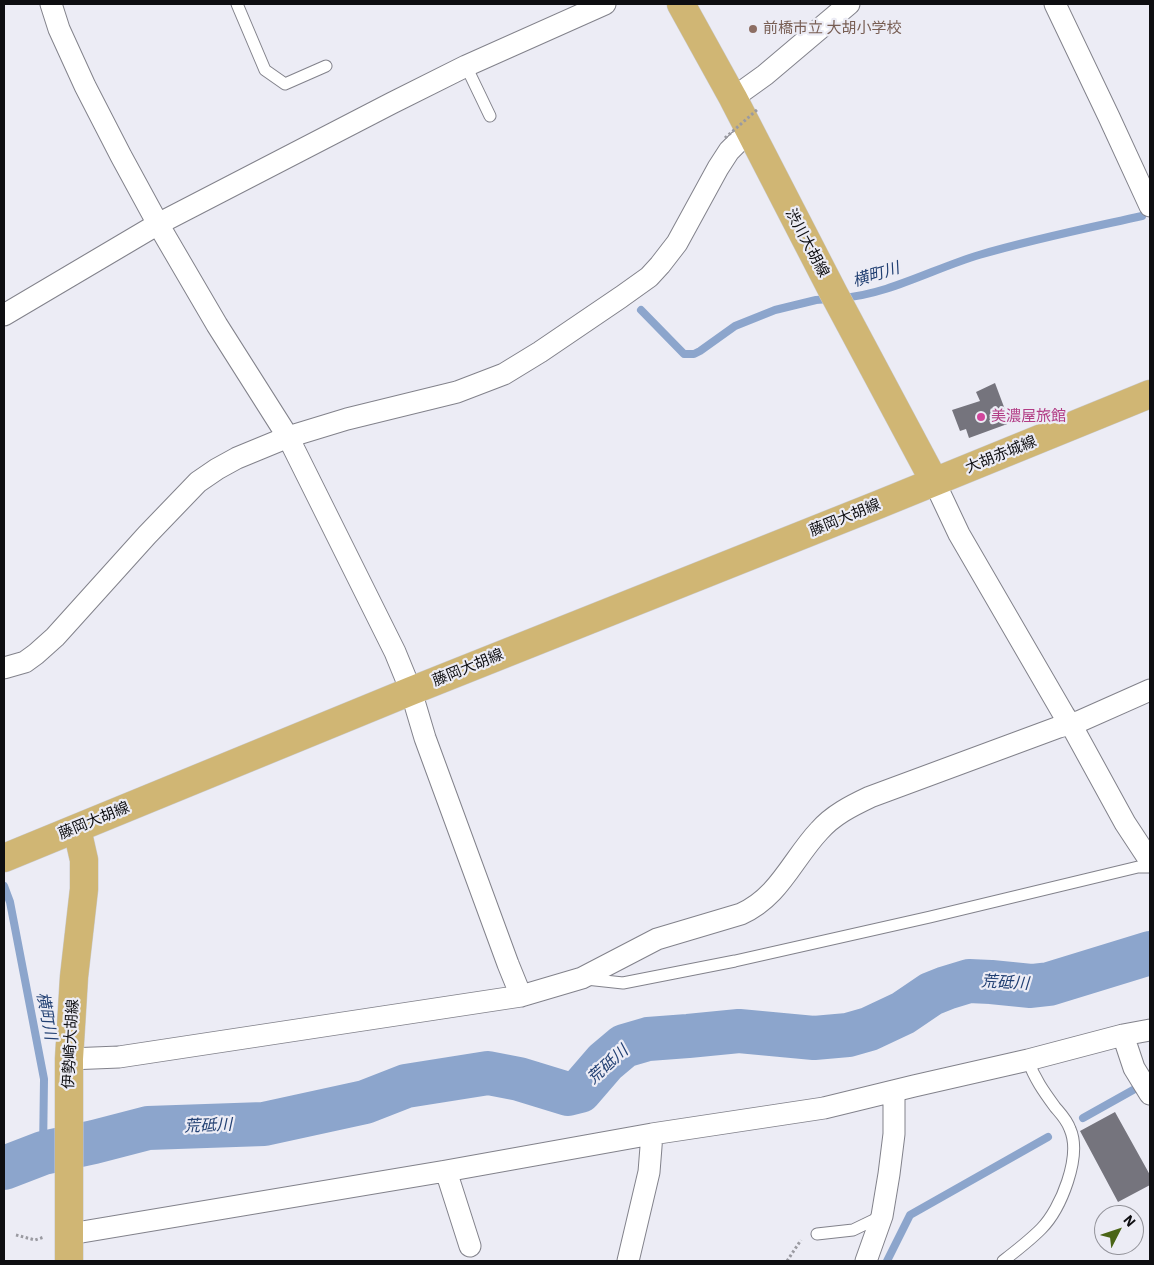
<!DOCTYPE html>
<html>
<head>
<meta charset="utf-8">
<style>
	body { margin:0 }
	#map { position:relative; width:1154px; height:1265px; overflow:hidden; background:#ececf5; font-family:"IBM Plex Sans",sans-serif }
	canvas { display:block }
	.frame { position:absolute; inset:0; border:5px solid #0e0e11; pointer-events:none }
	.north { position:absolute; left:1094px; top:1205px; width:50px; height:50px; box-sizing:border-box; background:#ececf5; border:1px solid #93939a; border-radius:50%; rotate:49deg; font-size:14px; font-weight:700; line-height:20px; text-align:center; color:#0e0e11 }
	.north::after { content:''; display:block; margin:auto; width:18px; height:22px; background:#4a6516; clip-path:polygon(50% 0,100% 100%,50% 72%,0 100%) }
</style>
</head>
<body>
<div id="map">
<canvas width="1154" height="1265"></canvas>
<div class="frame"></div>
<div class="north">N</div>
</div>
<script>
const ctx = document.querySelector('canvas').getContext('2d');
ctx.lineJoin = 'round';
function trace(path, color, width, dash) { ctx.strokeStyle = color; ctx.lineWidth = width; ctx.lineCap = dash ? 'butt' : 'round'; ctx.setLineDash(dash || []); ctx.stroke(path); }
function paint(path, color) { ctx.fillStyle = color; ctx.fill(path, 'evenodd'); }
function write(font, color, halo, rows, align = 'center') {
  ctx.font = font + ' "IBM Plex Sans","Noto Sans JP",sans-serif'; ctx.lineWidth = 4.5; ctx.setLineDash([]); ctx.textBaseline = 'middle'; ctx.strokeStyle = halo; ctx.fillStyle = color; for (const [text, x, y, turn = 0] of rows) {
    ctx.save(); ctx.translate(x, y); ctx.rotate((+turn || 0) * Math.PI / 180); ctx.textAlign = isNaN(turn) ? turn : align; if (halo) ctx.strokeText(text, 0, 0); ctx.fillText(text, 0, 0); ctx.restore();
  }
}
trace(new Path2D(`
	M841,298C887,295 935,268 979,255C1033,239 1088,228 1142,216
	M641,310L684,354H694L700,351L735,326L775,310L816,300L829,299
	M4,886L10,902L44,1079L43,1153
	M1148,953L1150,957
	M1083,1118L1142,1085
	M887,1261L910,1215L1048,1137`), '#8ca5cc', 8);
trace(new Path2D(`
	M4,1168L43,1153L94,1142L148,1128L264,1124L365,1102L406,1086L488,1073L519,1079L568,1094L580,1091L605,1062L624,1046L648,1039L688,1036L739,1031L814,1038L848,1035L869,1029L903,1013L931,994L946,988L969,981L991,982L1031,986L1049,984L1150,953`), '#8ca5cc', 44);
paint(new Path2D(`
	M995,383L1010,423L969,438L966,429L960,431L952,410L980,401L976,392Z
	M1115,1112L1150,1175V1185L1118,1202L1080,1131Z`), '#75747d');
const lane = new Path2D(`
	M237,4L265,70L285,84L326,66
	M466,66L490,116
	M586,979L623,983L735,961L930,917L1138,867H1150
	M817,1234L853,1230L882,1216
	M1003,1261C1016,1251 1030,1240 1041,1229C1061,1209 1082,1156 1070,1129C1067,1120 1061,1114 1055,1107C1044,1092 1034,1078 1028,1060`);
const street = new Path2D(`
	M51,4L59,29L85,86L121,156L158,224L217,325L288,437L395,652L411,691L425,738L508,964L521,996
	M1055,4L1109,117L1150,206
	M733,98L765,75L849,4
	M4,315L158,224L392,103L466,66L605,4
	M934,481L959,534L1064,715L1074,730L1125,823L1150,861
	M4,668L25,662L36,654L55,637L147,535L198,482L217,469L237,458L288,437L347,419L457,392L504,374L540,352L621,297L649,277L660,265L677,243L718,168L729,151L739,141L751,134
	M1123,1035L1134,1068L1150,1094
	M69,1059L119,1057L521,996L582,978L657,939L741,914C779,897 792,860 819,831C833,815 851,806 870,797L1059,727L1078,722L1150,690
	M446,1171L470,1246
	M70,1234L446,1171L652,1134L824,1108L914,1086L1028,1060L1123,1035L1150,1030
	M628,1261L649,1172L652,1134
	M866,1261L882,1216L889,1174L894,1134V1092`);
const primary = new Path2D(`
	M681,4L733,98L833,292L934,481
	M4,858L411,691L880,504L1150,394
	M69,1261V1059L74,977L84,889V860L77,829`);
trace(lane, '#82828b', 13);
trace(street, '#82828b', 23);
trace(primary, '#cacacb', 29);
trace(new Path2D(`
	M16,1235L35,1240L44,1237
	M787,1261L801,1240`), '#9a9aa1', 3, [2.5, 2.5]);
trace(lane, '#fff', 11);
trace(street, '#fff', 21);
trace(primary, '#d0b674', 28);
trace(new Path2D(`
	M725,138L758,109`), '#9a9aa1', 3, [2.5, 2.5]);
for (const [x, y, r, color] of [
	[753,29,5,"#8d6e63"],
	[981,417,5,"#d1479c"]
]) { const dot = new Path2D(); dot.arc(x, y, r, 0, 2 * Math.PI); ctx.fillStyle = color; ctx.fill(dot); trace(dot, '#ececf5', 2); }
write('15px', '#785e54', '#ececf5', [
	["前橋市立 大胡小学校",763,29]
], 'left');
write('15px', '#0e0e11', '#ececf5', [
	["渋川大胡線",807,243,62],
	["大胡赤城線",1001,455,-22],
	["藤岡大胡線",845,518,-22],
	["藤岡大胡線",468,668,-22],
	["藤岡大胡線",94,821,-22],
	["伊勢崎大胡線",71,1044,-87]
]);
write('15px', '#b23c85', '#ececf5', [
	["美濃屋旅館",991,417]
], 'left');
write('italic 16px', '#224073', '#ececf5', [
	["横町川",876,275,-17],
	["荒砥川",1005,983,3],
	["横町川",46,1016,79],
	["荒砥川",608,1065,-42],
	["荒砥川",208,1126,-2]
]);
</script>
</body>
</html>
